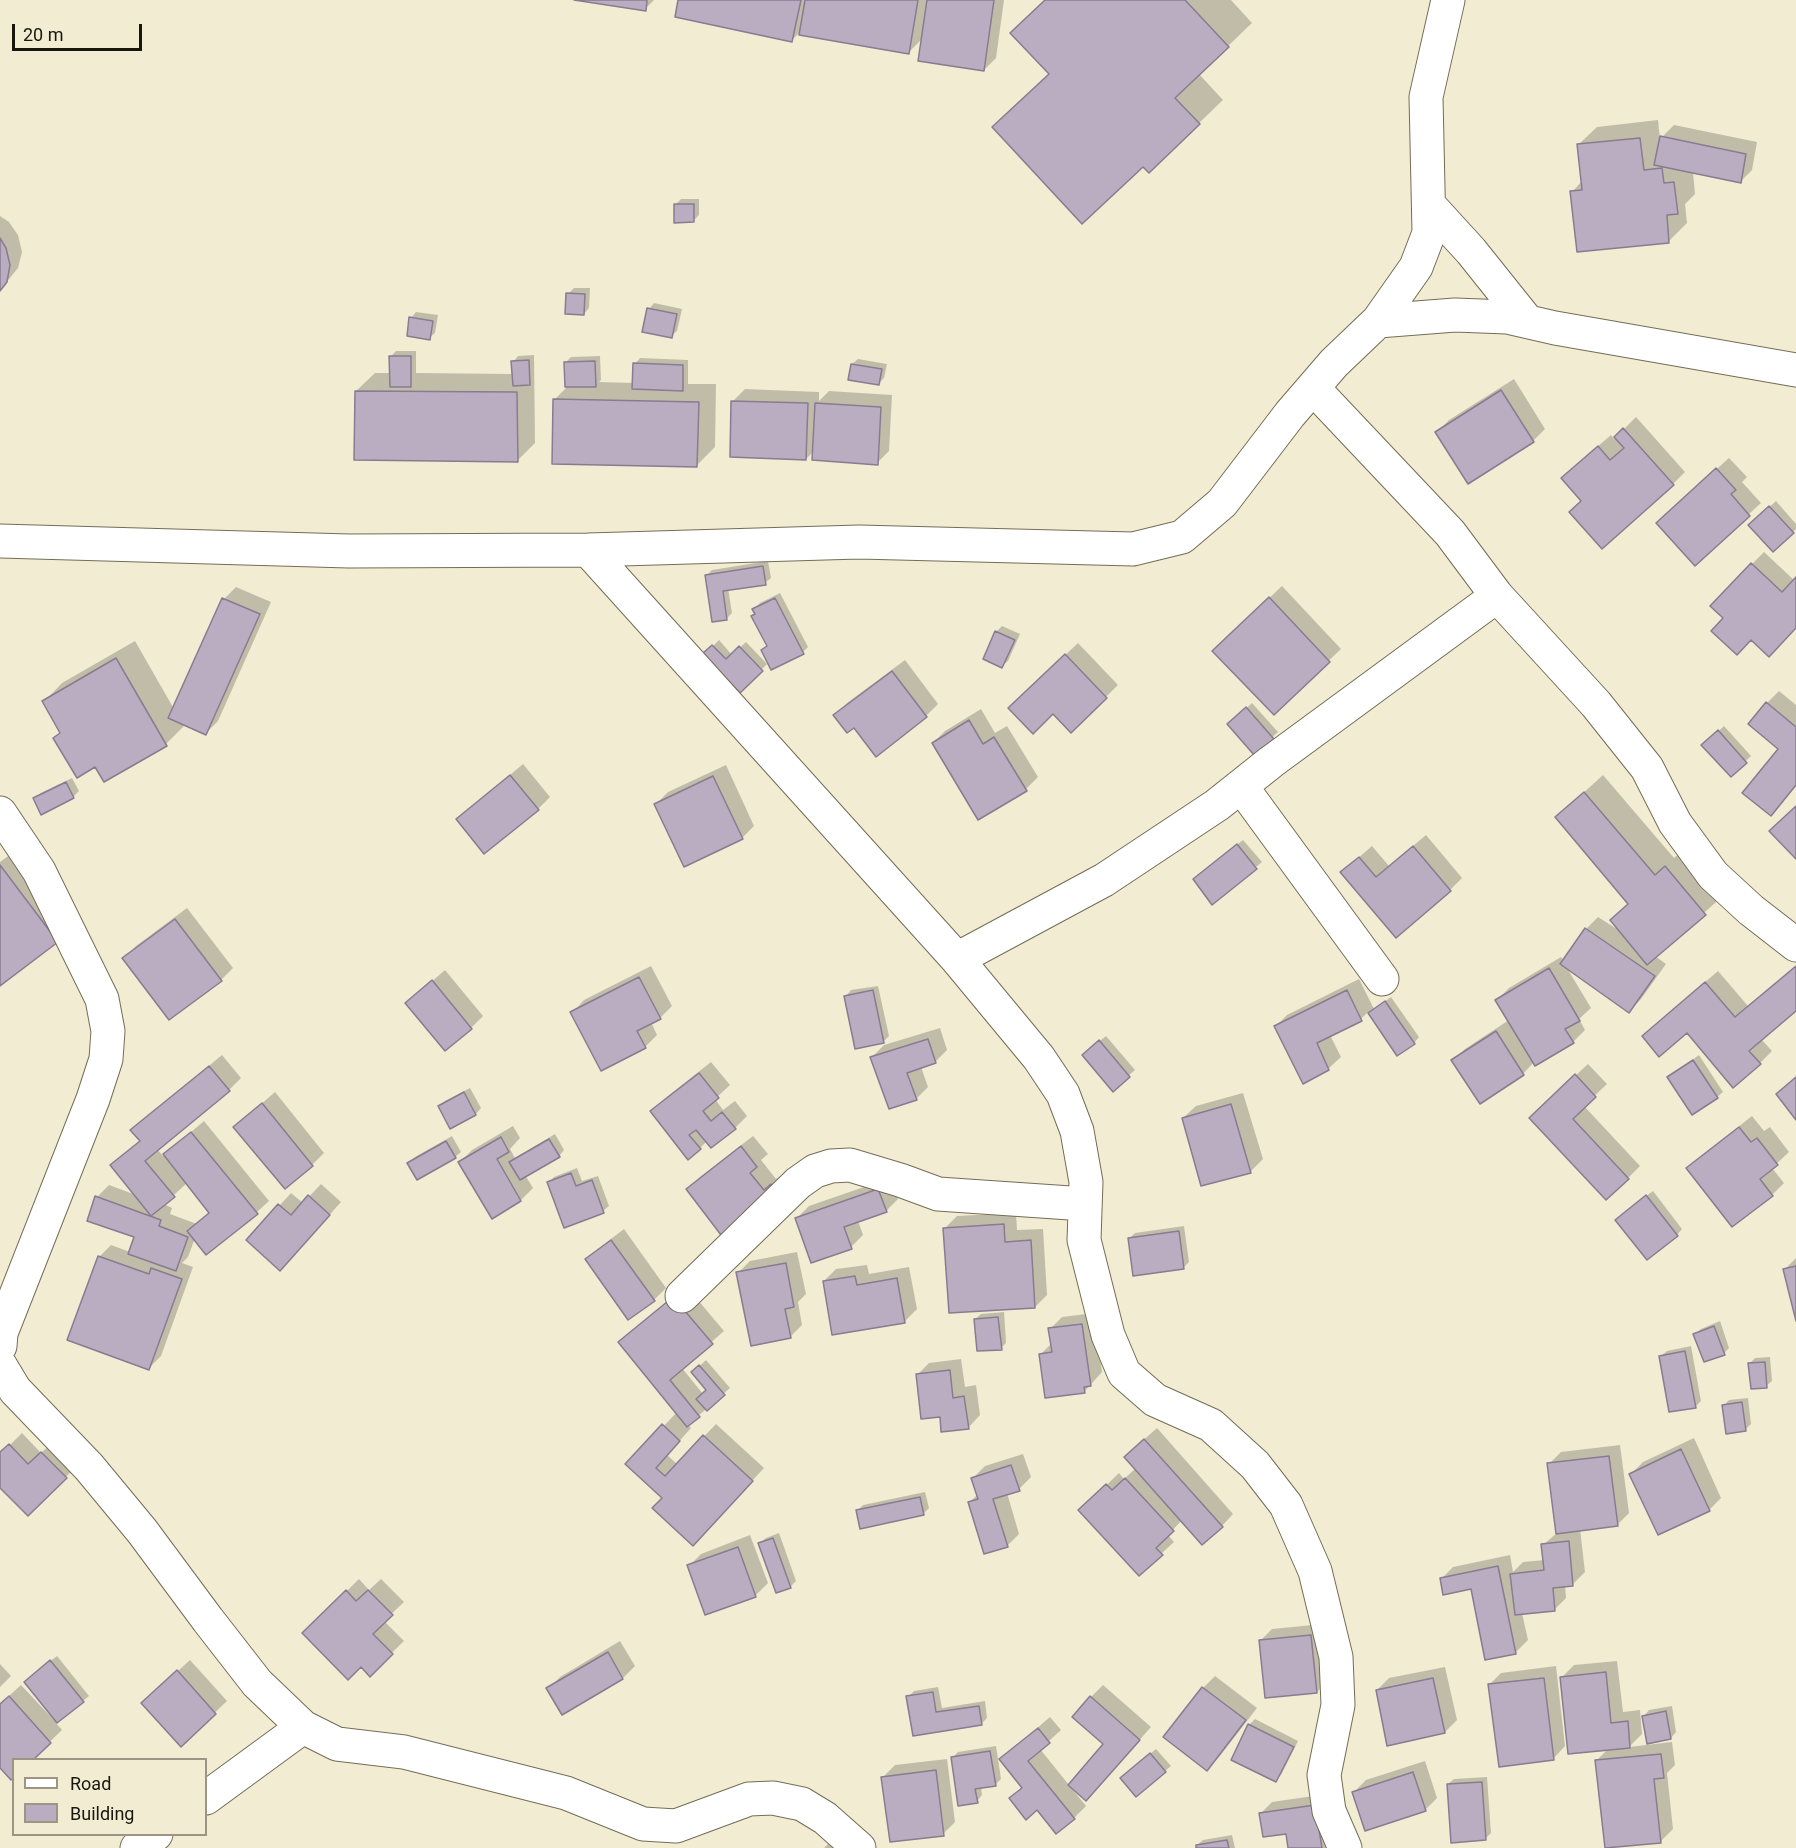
<!DOCTYPE html>
<html>
<head>
<meta charset="utf-8">
<style>
	body { margin:0 }
	#map { position:relative; width:1796px; height:1848px; overflow:hidden; background:#f2ecd3; font-family:Roboto,sans-serif }
	canvas { display:block }
	.legend { position:absolute; left:12px; top:1758px; width:195px; height:78px; box-sizing:border-box; background:#f2ecd3; border:2px solid #9b9684; margin:0; padding:8px 10px; list-style:none; font-size:18px; color:#18160d }
	.legend li { display:flex; align-items:center; gap:12px; height:30px }
	.legend b { width:30px; border:2px solid #9b9684 }
	.scale { position:absolute; left:12px; top:24px; width:130px; height:27px; box-sizing:border-box; border:3px solid #18160d; border-top:0; padding-left:8px; font-size:18px; line-height:21px; white-space:nowrap; color:#18160d; -webkit-text-stroke:4px #f2ecd3; paint-order:stroke }
</style>
</head>
<body>
<div id="map">
<canvas width="1796" height="1848"></canvas>
<ul class="legend">
<li><b style="height:8px;background:#fff"></b>Road</li>
<li><b style="height:16px;background:#baacc1"></b>Building</li>
</ul>
<div class="scale">20 m</div>
</div>
<script>
const ctx = document.querySelector('canvas').getContext('2d');
ctx.lineJoin = 'round';
function paint(path, color) { ctx.fillStyle = color; ctx.fill(path, 'evenodd'); }
function trace(path, color, width, dash) { ctx.strokeStyle = color; ctx.lineWidth = width; ctx.lineCap = dash ? 'butt' : 'round'; ctx.setLineDash(dash || []); ctx.stroke(path); }
paint(new Path2D(`
	M584,0H654L645,9Z
	M680,0H1004L996,58L984,70L922,39L909,52L802,30L792,40Z
	M1045,0H1231L1252,23L1199,74L1223,100L1199,123L1050,73Z
	M1658,120L1660,139L1674,125L1757,142L1752,170L1740,182L1693,172L1695,194L1685,204L1687,223L1669,241L1572,192L1582,181L1578,145L1597,127Z
	M681,199H699V215L693,221L675,205Z
	M0,216L9,222L18,235L22,252L18,268L0,290Z
	M574,288H590L589,308L584,314L568,294Z
	M654,303L682,309L677,331L671,336L649,309Z
	M416,312L438,315L435,333L429,338L411,318Z
	M396,351H416V373L513,374V362L518,356L534,355L535,443L517,461L356,391L375,373H391L390,357Z
	M600,356L601,380L599,382L634,383L635,364L640,358L688,360V384H716L715,447L697,465L554,400L566,388V362L571,357Z
	M858,359L887,364L884,378L878,384L852,364Z
	M1514,379L1545,429L1533,441L1437,432L1449,420Z
	M745,389L819,392V401L829,391L892,395L889,451L877,463L814,451L806,459L733,401Z
	M1636,417L1685,472L1673,484L1583,500L1575,466L1611,435L1614,439Z
	M1729,458L1747,477L1742,482L1761,503L1695,564L1670,511Z
	M1776,501L1796,524V529L1773,550L1756,519Z
	M1764,552L1795,581L1796,579V627L1752,564Z
	M768,561L771,578L765,583L728,588L732,613L727,618L706,576L712,570Z
	M1282,586L1341,649L1274,713L1226,639Z
	M236,587L271,602L218,721L206,733L182,722L184,726L166,744L96,765L55,738L61,732L44,702L62,683L135,641L174,709L224,599Z
	M780,593L808,647L803,652L763,650L768,645L753,616L756,613L754,609L760,603Z
	M1002,626L1020,634L1008,661L1002,666L996,632Z
	M719,640L732,655L746,642L767,664L740,691L705,654Z
	M1078,643L1118,685L1071,731L1053,711L1022,696Z
	M905,660L938,704L926,716L855,726L835,715L847,703Z
	M1779,691L1796,705V786L1771,814L1780,748L1767,703Z
	M1252,703L1278,732L1255,753L1235,719Z
	M981,709L995,733L1007,726L1038,777L1026,789L979,818L933,743L945,731Z
	M1724,726L1751,756L1731,775L1704,745Z
	M523,764L550,797L538,809L458,819Z
	M726,765L754,826L742,838L656,804L668,792Z
	M1603,775L1674,858L1684,850L1723,896L1655,956L1666,964L1641,999L1629,1011L1567,968L1591,1008L1579,1019L1585,1030L1573,1042L1535,1064L1534,1062L1523,1074L1480,1102L1453,1061L1465,1049L1509,1020L1497,1000L1509,988L1561,957L1564,961L1586,929L1598,917L1620,931L1629,903L1557,817Z
	M72,778L79,791L73,797L35,799L41,793Z
	M1426,835L1462,878L1450,890L1342,872L1372,846L1389,866Z
	M1243,840L1262,862L1213,902L1200,874Z
	M19,848L75,923L0,984V862Z
	M187,908L233,968L221,980L169,1018L124,958L136,946Z
	M651,966L672,1006L660,1018L651,1022L657,1035L645,1047L572,1013L584,1000Z
	M1796,966V1010L1761,1039L1772,1051L1760,1063L1687,1031L1656,1024L1718,971L1748,1006Z
	M445,970L483,1016L471,1028L407,1003Z
	M1359,979L1374,1009L1391,997L1419,1037L1414,1043L1398,1054L1368,1012L1361,1019L1330,1035L1341,1057L1328,1069L1275,1027L1287,1015Z
	M878,986L889,1036L883,1042L846,996L851,990Z
	M940,1028L947,1050L935,1062L921,1067L928,1087L916,1099L872,1057L884,1045Z
	M1106,1036L1135,1070L1113,1089L1090,1049Z
	M222,1055L241,1078L229,1090L157,1149L163,1156L204,1121L269,1201L257,1212L195,1238L188,1257L182,1263L193,1267L161,1356L149,1368L99,1257L111,1245L130,1252L136,1236L97,1197L109,1185L136,1195L112,1165L141,1140L132,1130ZM187,1183L210,1212L197,1224L170,1214L172,1208L164,1204Z
	M1699,1055L1723,1092L1717,1097L1669,1077Z
	M711,1062L730,1085L715,1099L723,1110L735,1101L747,1116L735,1128L707,1141L700,1148L652,1111L664,1099Z
	M1588,1064L1607,1084L1584,1106L1640,1166L1628,1178L1543,1106Z
	M470,1088L481,1108L476,1114L450,1127L440,1106L445,1101Z
	M275,1092L324,1153L312,1165L235,1127Z
	M1243,1093L1263,1159L1251,1171L1203,1184L1183,1118L1196,1106Z
	M1752,1116L1764,1131L1770,1127L1789,1152L1772,1168L1784,1183L1772,1195L1733,1225L1688,1168L1700,1157Z
	M513,1126L520,1138L510,1149L515,1158L555,1134L564,1150L559,1156L525,1175L533,1188L521,1200L492,1217L460,1162L472,1150Z
	M452,1136L461,1152L455,1157L409,1163L415,1157Z
	M753,1136L768,1154L761,1160L776,1179L784,1174L787,1178L775,1190L688,1189L700,1177Z
	M577,1168L582,1181L598,1176L609,1206L603,1211L549,1182L554,1177Z
	M890,1178L898,1199L886,1211L858,1221L863,1235L851,1247L797,1218L809,1206Z
	M321,1184L341,1202L292,1257L248,1240L291,1193L303,1203Z
	M1653,1191L1682,1229L1677,1235L1622,1214Z
	M1016,1213L1017,1230L1043,1229L1047,1295L1035,1307L945,1228L957,1216Z
	M1184,1226L1189,1262L1183,1268L1129,1239L1135,1233Z
	M624,1229L666,1288L654,1300L587,1260L599,1248Z
	M797,1252L806,1294L798,1302L802,1325L790,1337L738,1273L750,1261Z
	M1796,1258V1315L1785,1269Z
	M867,1265L869,1274L909,1267L917,1309L905,1321L824,1281L836,1269Z
	M686,1286L724,1331L682,1368L703,1394L708,1390L693,1372L706,1360L730,1388L688,1425L691,1428L667,1455L677,1464L716,1424L764,1468L705,1532L664,1498L628,1464L677,1412L620,1342Z
	M1004,1312L1006,1343L1001,1348L975,1319L981,1314Z
	M1094,1313L1102,1372L1084,1392L1041,1354L1052,1343L1050,1329L1062,1317Z
	M1720,1321L1729,1348L1724,1353L1695,1334L1701,1329Z
	M1691,1346L1701,1401L1696,1406L1671,1411L1661,1356L1667,1351Z
	M1770,1357L1772,1381L1766,1386L1749,1364L1755,1358Z
	M961,1359L965,1387L976,1385L980,1415L968,1428L941,1415L917,1375L929,1363Z
	M1748,1398L1751,1424L1745,1430L1724,1405L1729,1400Z
	M1157,1428L1233,1514L1222,1526L1182,1520L1168,1535L1174,1542L1139,1574L1092,1499L1119,1473L1124,1479L1136,1468L1138,1445Z
	M22,1433L41,1453L54,1441L78,1465L28,1514L0,1486V1455Z
	M1694,1438L1721,1498L1709,1510L1631,1474L1643,1462Z
	M1620,1445L1629,1513L1617,1525L1580,1529L1585,1572L1572,1585H1565L1566,1598L1554,1610L1522,1613L1528,1640L1516,1652L1486,1658L1472,1587L1441,1579L1453,1567L1510,1555L1513,1572L1523,1562L1545,1560L1543,1545L1558,1532L1549,1464L1561,1452Z
	M1023,1454L1031,1477L1019,1489L1007,1493L1019,1534L1007,1546L969,1503L978,1494L973,1478L985,1466Z
	M925,1492L929,1508L923,1514L857,1511L863,1505Z
	M779,1533L796,1581L790,1587L760,1543L766,1538Z
	M750,1535L768,1583L756,1595L706,1613L689,1566L701,1554Z
	M359,1579L369,1590L381,1579L404,1602L384,1621L404,1641L370,1674L361,1665L304,1633Z
	M1323,1624L1329,1679L1317,1692L1260,1641L1272,1629Z
	M620,1641L635,1666L623,1678L562,1713L548,1689L560,1677Z
	M57,1656L89,1696L56,1723L62,1730L31,1760H14L0,1766V1704L21,1685L53,1719L55,1718L31,1676Z
	M190,1660L227,1701L181,1745L155,1692Z
	M1617,1661L1623,1712L1640,1710L1642,1734L1629,1747L1672,1742L1675,1765L1667,1773L1673,1829L1661,1841L1596,1761L1609,1748L1562,1677L1574,1665Z
	M0,1664L11,1676L0,1687Z
	M1556,1666L1565,1746L1553,1759L1489,1685L1501,1673Z
	M1445,1667L1457,1720L1445,1732L1377,1690L1389,1678Z
	M1215,1676L1257,1708L1219,1757L1207,1769L1165,1737L1203,1688Z
	M1103,1685L1151,1727L1098,1787L1073,1790L1086,1806L1074,1818L1037,1808L1011,1798L1023,1786L1001,1759L1050,1717L1061,1730L1040,1749L1069,1785L1105,1744L1091,1697Z
	M938,1687L942,1708L985,1701L987,1718L982,1723L914,1734L908,1697L914,1691Z
	M1672,1706L1676,1732L1671,1738L1644,1716L1649,1710Z
	M1255,1719L1298,1741L1281,1775L1276,1780L1249,1725Z
	M996,1746L1001,1779L995,1785L981,1787L982,1795L977,1801L952,1758L958,1752Z
	M1156,1749L1171,1766L1165,1771L1127,1773Z
	M947,1759L955,1822L943,1834L883,1777L895,1765Z
	M1425,1761L1437,1798L1425,1810L1354,1792L1366,1780Z
	M1487,1777L1491,1833L1485,1839L1448,1784L1454,1779Z
	M1327,1794L1329,1848H1290L1287,1832L1260,1814L1272,1802Z
	M1232,1835L1235,1848H1198L1197,1845L1203,1840Z
	M829,1843L834,1848H824Z`), '#0003');
const building = new Path2D(`
	M574,0H647L646,11Z
	M678,0H801L792,42L675,17Z
	M805,0H918L909,54L799,35Z
	M927,0H994L984,71L918,61Z
	M1045,0H1185L1229,47L1175,98L1200,124L1149,173L1143,167L1082,224L992,127L1049,74L1010,33Z
	M1660,136L1746,154L1741,183L1654,165Z
	M1640,138L1644,170L1662,168L1664,183L1674,182L1678,214L1667,215L1669,243L1577,252L1570,191L1582,190L1577,144Z
	M674,204H694V222L674,223Z
	M0,238L6,248L10,265L7,282L0,291Z
	M566,293L585,294L584,315L565,314Z
	M647,308L677,314L672,338L642,332Z
	M409,317L433,321L430,340L407,336Z
	M389,356H411V387H390Z
	M529,360L530,385L513,386L511,361Z
	M595,361L596,387H565L564,362Z
	M633,363L683,365V391L632,389Z
	M851,364L882,369L879,385L848,380Z
	M1501,390L1534,442L1468,484L1435,432Z
	M355,391L517,392L518,462L354,460Z
	M553,399L699,402L697,467L552,464Z
	M731,401L808,403L806,460L730,457Z
	M815,403L881,407L878,465L812,460Z
	M1623,428L1674,485L1602,549L1569,512L1581,501L1561,478L1598,446L1610,460L1624,448L1614,437Z
	M1716,468L1736,490L1731,494L1750,516L1695,566L1656,523Z
	M1769,506L1794,533L1773,552L1748,525Z
	M1751,563L1782,592L1796,577V628L1769,657L1751,640L1737,655L1711,631L1723,618L1710,606Z
	M763,566L766,585L723,591L727,620L712,622L705,575Z
	M1269,597L1330,662L1274,715L1212,651Z
	M222,598L260,614L206,735L168,718Z
	M775,598L804,654L771,670L761,650L767,646L751,616L755,614L752,609Z
	M995,631L1015,640L1002,668L983,659Z
	M712,645L726,659L739,646L763,671L740,693L702,654Z
	M1065,654L1107,698L1071,733L1053,714L1033,734L1008,708Z
	M116,658L167,746L104,782L95,767L77,778L53,738L60,733L42,701Z
	M892,671L927,717L876,757L854,728L847,733L833,715Z
	M1766,702L1796,727V785L1771,816L1742,793L1778,749L1748,724Z
	M1246,707L1274,739L1255,756L1227,724Z
	M969,720L983,744L994,737L1027,791L978,820L932,743Z
	M1718,730L1747,763L1731,777L1701,745Z
	M510,775L539,810L484,854L456,819Z
	M713,776L743,839L684,867L654,804Z
	M66,782L74,798L41,815L33,798Z
	M1584,792L1655,875L1665,866L1706,915L1647,965L1610,920L1628,904L1555,817Z
	M1796,806V859L1769,831Z
	M1237,844L1257,869L1212,905L1193,879Z
	M1413,846L1451,891L1396,938L1340,872L1359,857L1376,877Z
	M0,865L58,942L0,986Z
	M175,919L222,981L169,1020L122,958Z
	M1585,928L1655,976L1629,1013L1560,964Z
	M1796,966V1011L1749,1051L1761,1064L1733,1088L1687,1033L1659,1057L1642,1036L1705,982L1735,1017Z
	M1549,968L1580,1021L1565,1029L1574,1043L1535,1066L1495,1000Z
	M639,977L661,1019L637,1031L646,1048L601,1071L570,1012Z
	M432,980L472,1029L445,1051L405,1003Z
	M873,990L884,1043L855,1049L844,996Z
	M1347,990L1362,1021L1317,1043L1329,1070L1303,1084L1274,1026Z
	M1385,1001L1415,1044L1397,1056L1368,1013Z
	M1496,1031L1524,1075L1480,1104L1451,1060Z
	M928,1039L936,1063L907,1073L917,1100L889,1109L870,1057Z
	M1099,1040L1130,1077L1113,1092L1082,1055Z
	M1693,1060L1718,1098L1692,1115L1667,1077Z
	M209,1066L230,1091L145,1161L175,1197L151,1216L110,1165L140,1141L130,1130Z
	M699,1073L719,1098L703,1111L711,1121L722,1112L736,1129L711,1148L696,1130L689,1135L701,1149L688,1160L650,1111Z
	M1575,1074L1596,1097L1573,1119L1629,1179L1606,1200L1529,1118Z
	M1796,1077V1120L1776,1094Z
	M464,1092L476,1115L450,1129L438,1106Z
	M262,1103L313,1166L285,1189L233,1127Z
	M1231,1104L1251,1173L1201,1186L1182,1118Z
	M1739,1127L1751,1142L1757,1138L1778,1165L1760,1179L1773,1196L1732,1227L1686,1168Z
	M191,1132L258,1214L206,1255L187,1231L209,1213L163,1154Z
	M501,1137L509,1152L497,1159L521,1201L492,1219L458,1162Z
	M549,1139L560,1157L520,1180L509,1162Z
	M446,1141L456,1158L417,1180L407,1163Z
	M741,1146L757,1167L750,1173L764,1190L771,1184L776,1191L721,1235L686,1189Z
	M571,1173L576,1186L592,1180L604,1213L564,1228L547,1182Z
	M878,1189L887,1212L844,1227L852,1249L811,1263L795,1218Z
	M308,1195L330,1215L280,1271L246,1240L278,1204L291,1215Z
	M1646,1195L1678,1236L1647,1260L1615,1220Z
	M95,1196L161,1220L159,1226L188,1237L176,1271L128,1254L134,1237L87,1221Z
	M1004,1224L1005,1242L1031,1240L1035,1308L949,1313L943,1228Z
	M1179,1231L1184,1269L1133,1276L1128,1238Z
	M611,1240L655,1301L628,1320L585,1259Z
	M98,1256L149,1274L151,1268L182,1279L149,1370L67,1340Z
	M786,1263L794,1307L785,1309L791,1338L751,1346L736,1272Z
	M1796,1266V1321L1783,1269Z
	M855,1276L857,1285L897,1278L905,1323L832,1335L823,1281Z
	M673,1297L713,1344L670,1380L700,1417L687,1427L618,1342Z
	M998,1317L1002,1350L977,1351L974,1319Z
	M1082,1324L1091,1386L1084,1387L1085,1393L1045,1398L1039,1354L1052,1352L1048,1328Z
	M1714,1326L1725,1355L1704,1362L1693,1334Z
	M1685,1351L1696,1408L1669,1412L1659,1356Z
	M1765,1362L1767,1388L1751,1389L1748,1363Z
	M699,1365L725,1395L707,1411L696,1399L706,1390L691,1372Z
	M950,1370L953,1398L964,1396L969,1429L941,1432L940,1417L921,1419L916,1374Z
	M1742,1402L1746,1431L1726,1434L1722,1405Z
	M662,1424L680,1441L656,1468L665,1476L703,1435L753,1481L693,1546L652,1508L662,1498L625,1464Z
	M1144,1439L1223,1527L1202,1545L1124,1457Z
	M9,1444L28,1464L41,1452L67,1478L28,1516L0,1488V1452Z
	M1681,1449L1710,1511L1658,1535L1629,1474Z
	M1609,1456L1618,1526L1556,1534L1547,1463Z
	M1011,1465L1020,1491L993,1499L1008,1547L984,1554L968,1502L978,1499L971,1478Z
	M1125,1478L1174,1531L1156,1548L1163,1555L1139,1576L1078,1510L1106,1484L1112,1490Z
	M920,1497L924,1515L860,1529L856,1510Z
	M773,1538L791,1588L776,1593L758,1543Z
	M1569,1541L1573,1586L1553,1588L1555,1611L1515,1615L1510,1574L1544,1570L1541,1544Z
	M738,1547L756,1597L705,1615L687,1565Z
	M1498,1566L1516,1654L1485,1660L1471,1589L1443,1595L1440,1578Z
	M346,1590L356,1601L368,1590L393,1615L373,1634L393,1654L370,1677L361,1667L348,1680L302,1633Z
	M1311,1635L1317,1693L1265,1698L1259,1640Z
	M608,1652L623,1679L562,1715L546,1688Z
	M50,1660L84,1702L57,1723L24,1682Z
	M177,1670L216,1714L181,1747L141,1703Z
	M1606,1672L1611,1723L1628,1721L1630,1748L1568,1754L1560,1677Z
	M1433,1678L1445,1733L1387,1746L1376,1690Z
	M1544,1678L1554,1760L1499,1767L1488,1684Z
	M1202,1687L1246,1720L1207,1771L1163,1737Z
	M933,1692L936,1712L979,1706L982,1725L913,1736L906,1696Z
	M9,1696L51,1743L33,1760H14V1778L11,1780L0,1768V1704Z
	M1090,1696L1140,1740L1086,1801L1068,1785L1103,1744L1072,1717Z
	M1666,1711L1671,1739L1647,1744L1642,1716Z
	M1248,1724L1294,1747L1276,1782L1231,1760Z
	M1038,1728L1050,1743L1028,1761L1075,1819L1056,1834L1037,1810L1026,1820L1009,1798L1022,1788L999,1759Z
	M990,1751L996,1786L975,1789L978,1803L958,1806L951,1757Z
	M1150,1753L1166,1772L1136,1797L1120,1778Z
	M1661,1754L1664,1778L1654,1779L1661,1843L1605,1848L1595,1760Z
	M936,1770L944,1836L890,1842L881,1777Z
	M1413,1772L1426,1811L1365,1831L1352,1792Z
	M1482,1782L1486,1840L1451,1843L1447,1784Z
	M1315,1805L1322,1848H1288L1286,1834L1263,1837L1259,1813Z
	M1227,1840L1229,1848H1196V1845Z`);
paint(building, '#baacc1');
trace(building, '#897b90', 1.5);
const minor = new Path2D(`
	M1429,205L1471,251L1527,321
	M1378,321L1455,315L1507,317L1555,328L1796,370
	M1313,388L1450,533L1497,596L1596,704L1647,768L1675,823L1713,875L1751,910L1796,945
	M0,541L349,551L588,550L859,542L1133,549L1182,537L1222,503L1290,414L1334,363L1378,321L1416,267L1429,233L1426,97L1448,0
	M588,550L957,959L1039,1058L1063,1094L1077,1131L1086,1182L1084,1240L1108,1335L1124,1373L1155,1400L1211,1425L1255,1465L1286,1505L1315,1571L1336,1657L1338,1705L1324,1775L1329,1811L1345,1848
	M1241,786L1382,979
	M0,813L39,871L102,999L108,1031L106,1059L93,1099L1,1333L0,1346
	M957,959L1104,880L1217,805L1271,762L1497,596
	M682,1296L798,1183L815,1171L831,1166L850,1165L900,1180L938,1194L1085,1204
	M0,1365L15,1390L89,1467L142,1531L208,1620L257,1683L303,1727L337,1744L404,1752L566,1793L643,1824L676,1826L749,1799L773,1798L802,1804L825,1818L859,1848
	M206,1798L303,1727
	M137,1848L156,1834`);
trace(minor, '#736d57', 35);
trace(minor, '#fff', 33);
</script>
</body>
</html>
